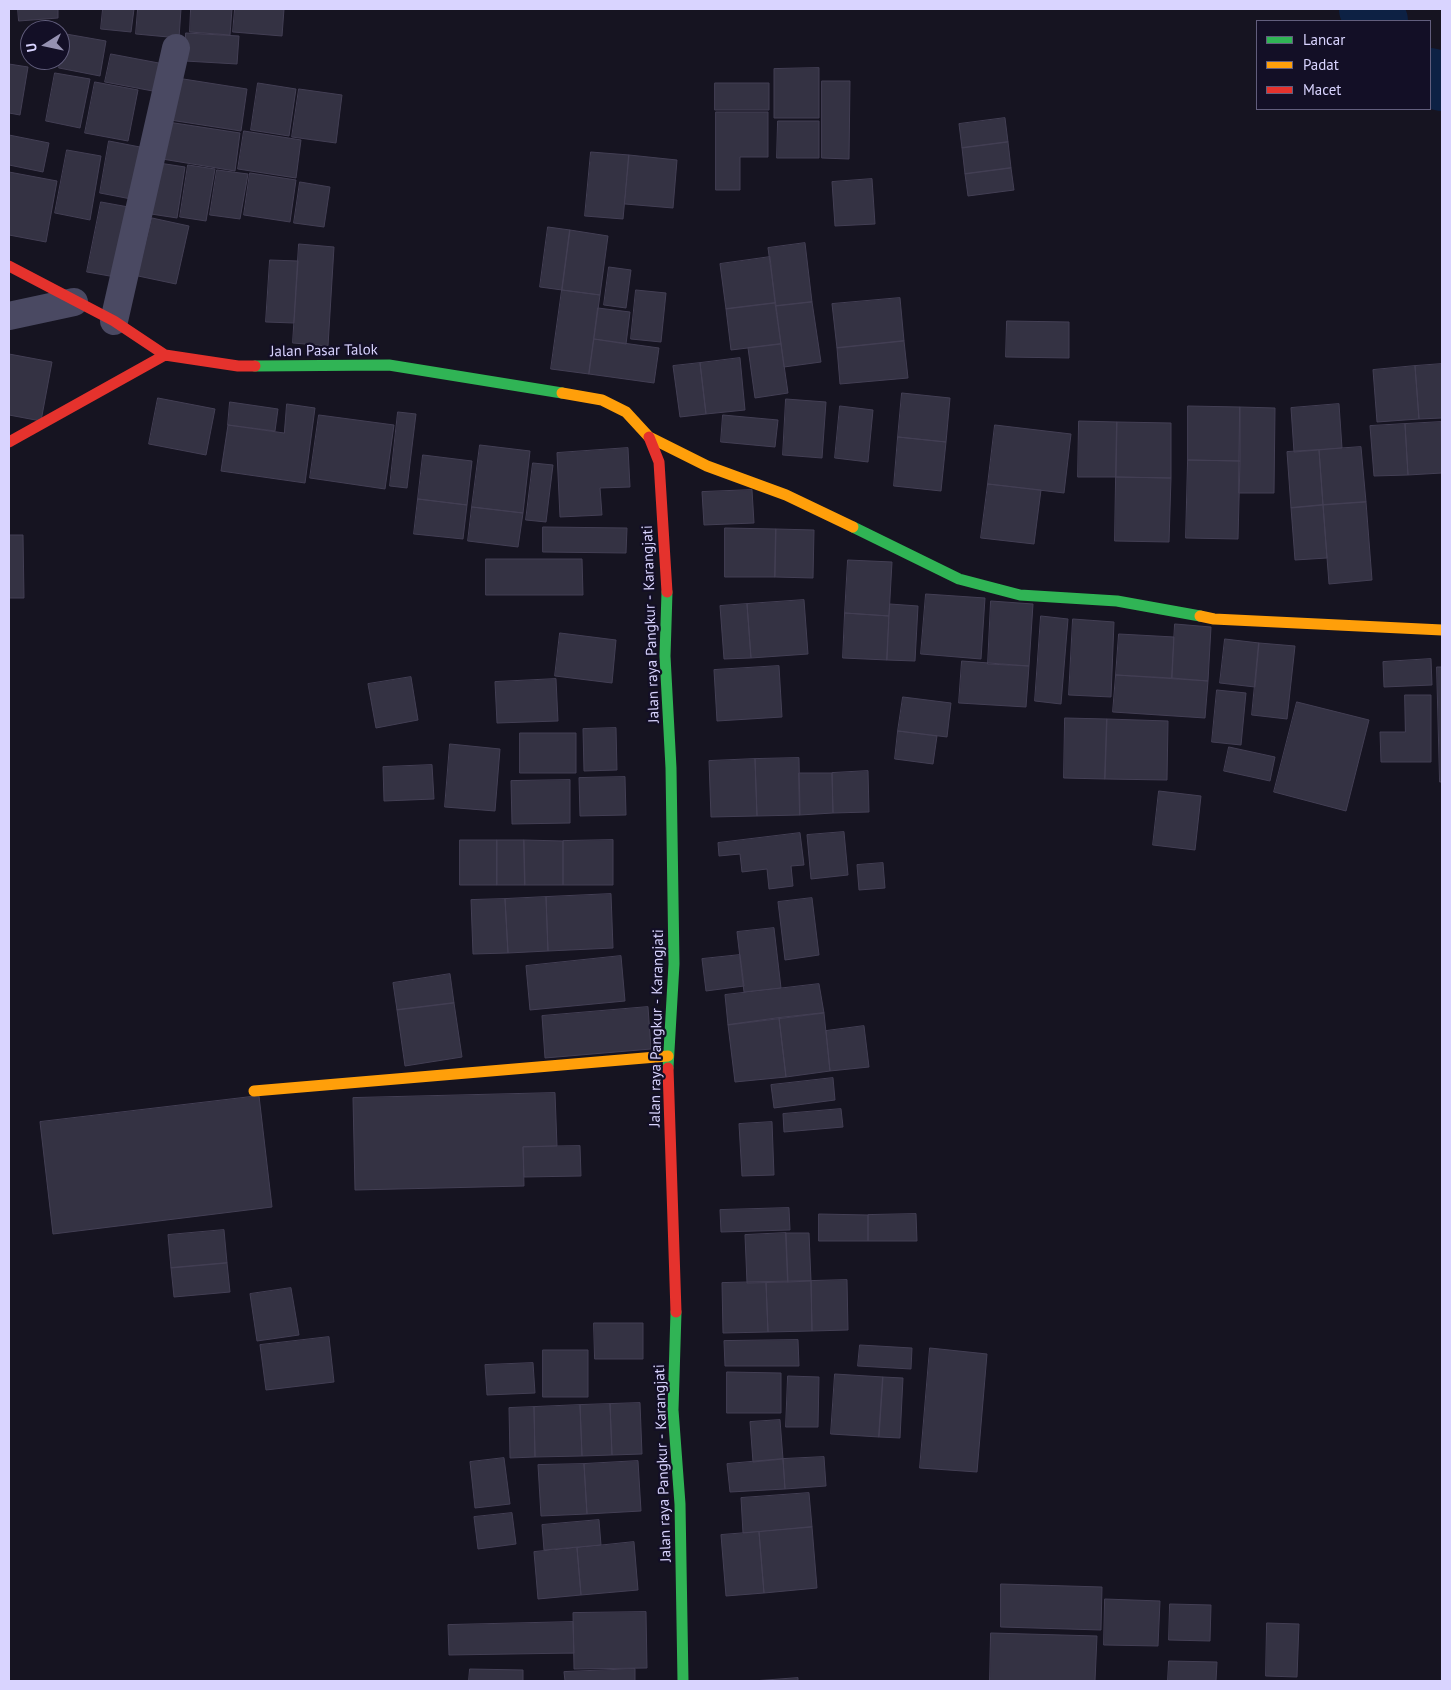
<!DOCTYPE html>
<html>
<head>
<meta charset="utf-8">
<style>
	body { margin:0 }
	#map { position:relative; width:1451px; height:1690px; overflow:hidden; background:#161421; font-family:"PT Sans",sans-serif }
	canvas { display:block }
	.frame { position:absolute; inset:0; border:10px solid #d9d4ff; pointer-events:none }
	.legend { position:absolute; left:1256px; top:20px; width:175px; height:90px; box-sizing:border-box; background:#130f26; border:1px solid #625e7d; margin:0; padding:6px 9px; list-style:none; font-size:15px; color:#d9d4ff }
	.legend li { display:flex; align-items:center; gap:10px; height:25px }
	.legend b { width:25px; border:1px solid #625e7d }
	.north { position:absolute; left:20px; top:20px; width:50px; height:50px; box-sizing:border-box; background:#130f26; border:1px solid #625e7d; border-radius:50%; rotate:260deg; font-size:14px; font-weight:700; line-height:20px; text-align:center; color:#d9d4ff }
	.north::after { content:''; display:block; margin:auto; width:18px; height:22px; background:#9591b1; clip-path:polygon(50% 0,100% 100%,50% 72%,0 100%) }
</style>
</head>
<body>
<div id="map">
<canvas width="1451" height="1690"></canvas>
<div class="frame"></div>
<ul class="legend">
<li><b style="height:6px;background:#30b455"></b>Lancar</li>
<li><b style="height:6px;background:#ff9f0a"></b>Padat</li>
<li><b style="height:6px;background:#e5322d"></b>Macet</li>
</ul>
<div class="north">U</div>
</div>
<script>
const ctx = document.querySelector('canvas').getContext('2d');
ctx.lineJoin = 'round';
function trace(path, color, width, dash) { ctx.strokeStyle = color; ctx.lineWidth = width; ctx.lineCap = dash ? 'butt' : 'round'; ctx.setLineDash(dash || []); ctx.stroke(path); }
function paint(path, color) { ctx.fillStyle = color; ctx.fill(path, 'evenodd'); }
function write(font, color, halo, rows, align = 'center') {
  ctx.font = font + ' "PT Sans",sans-serif'; ctx.lineWidth = 4.5; ctx.setLineDash([]); ctx.textBaseline = 'middle'; ctx.strokeStyle = halo; ctx.fillStyle = color; for (const [text, x, y, turn = 0] of rows) {
    ctx.save(); ctx.translate(x, y); ctx.rotate((+turn || 0) * Math.PI / 180); ctx.textAlign = isNaN(turn) ? turn : align; if (halo) ctx.strokeText(text, 0, 0); ctx.fillText(text, 0, 0); ctx.restore();
  }
}
trace(new Path2D(`
	M1369,9L1378,21
	M1430,78L1442,81`), '#0d2144', 60);
const building = new Path2D(`
	M18,9H58V18L19,21Z
	M103,9H134L131,32L101,29Z
	M138,9H181L179,38L136,34Z
	M191,9H232L230,35L190,32Z
	M235,9H284L282,36L233,32Z
	M186,33L239,36L237,64L185,61Z
	M66,34L106,41L100,76L59,68Z
	M111,54L164,64L158,92L105,82Z
	M9,64L28,67L20,115L9,113Z
	M819,68V118H774V69Z
	M55,73L90,79L80,128L46,121Z
	M177,78L247,89L241,131L170,120Z
	M822,81H850L849,159L822,158Z
	M95,82L138,90L128,141L85,133Z
	M258,83L296,89L289,136L251,130Z
	M715,83H769V110H715Z
	M299,89L342,95L336,143L292,137Z
	M716,112H768V157H740V190H716Z
	M1005,118L1008,142L962,148L959,124Z
	M778,121H819V158H777Z
	M168,122L240,133L235,171L162,159Z
	M244,131L301,140L296,178L238,169Z
	M9,135L49,143L43,172L9,165Z
	M109,141L140,147L131,199L100,193Z
	M1008,142L1011,168L965,174L962,148Z
	M67,150L101,156L90,220L55,213Z
	M591,152L629,155L623,219L585,216Z
	M629,155L677,160L673,208L625,204Z
	M159,163L185,167L177,218L151,214Z
	M188,165L215,169L206,221L180,217Z
	M1011,168L1014,190L968,196L965,174Z
	M217,170L248,174L240,219L210,215Z
	M9,172L57,181L46,242L9,235Z
	M250,173L296,180L290,222L244,215Z
	M872,179L875,224L835,226L832,182Z
	M300,182L330,187L324,227L294,223Z
	M101,202L134,208L121,278L87,272Z
	M152,218L189,226L176,284L138,276Z
	M548,227L570,230L562,290L540,287Z
	M570,230L608,236L600,295L562,290Z
	M805,243L812,302L776,306L768,248Z
	M299,244L334,247L328,346L293,343Z
	M770,257L775,303L726,309L720,264Z
	M270,260L298,261L294,323L266,322Z
	M609,267L631,270L626,308L604,305Z
	M562,290L600,295L589,374L551,369Z
	M636,290L666,293L661,342L631,339Z
	M900,298L904,341L837,348L832,304Z
	M812,302L821,362L784,367L776,306Z
	M775,303L781,344L731,350L726,309Z
	M598,308L630,312L626,344L594,339Z
	M1007,321L1069,322V358L1006,357Z
	M594,339L659,348L654,383L589,374Z
	M904,341L908,378L840,384L837,348Z
	M781,344L788,393L755,398L748,348Z
	M9,354L52,362L41,421L9,415Z
	M740,358L745,410L706,414L700,363Z
	M700,363L706,414L680,417L673,366Z
	M1442,364V418L1419,419L1415,366Z
	M1415,366L1419,419L1377,422L1373,370Z
	M902,393L950,398L946,442L898,437Z
	M158,398L215,409L206,455L149,444Z
	M786,399L826,402L822,458L783,455Z
	M230,402L278,409L275,431L228,425Z
	M287,404L315,408L305,483L221,471L228,425L284,433Z
	M1339,404L1342,448L1294,452L1291,408Z
	M840,406L873,410L868,462L835,458Z
	M1188,406L1240,407V461L1188,460Z
	M1240,407L1275,408L1274,493H1239Z
	M398,412L416,414L407,488L390,486Z
	M319,415L394,425L385,489L310,478Z
	M723,415L778,420L775,447L721,442Z
	M1079,421L1117,422L1116,477H1078Z
	M1117,422L1171,423V478L1116,477Z
	M1441,422L1442,473L1408,475L1405,424Z
	M1405,424L1408,475L1374,476L1370,426Z
	M995,425L1071,434L1064,493L988,484Z
	M898,437L946,442L941,491L894,486Z
	M480,445L530,451L523,513L472,507Z
	M1361,447L1366,502L1323,505L1319,450Z
	M628,448L630,487L600,488L602,515L560,517L557,453Z
	M1319,450L1323,505L1291,508L1287,452Z
	M423,455L472,461L467,505L418,499Z
	M1188,460L1240,461L1238,539L1186,538Z
	M533,463L553,465L546,522L526,520Z
	M1116,477L1171,478L1169,542L1115,541Z
	M988,484L1041,490L1034,544L981,538Z
	M752,490L754,523L704,525L702,492Z
	M418,499L467,505L463,539L414,534Z
	M1366,502L1372,580L1329,584L1323,505Z
	M1323,505L1327,558L1295,560L1291,508Z
	M472,507L523,513L518,547L468,541Z
	M543,527L627,528L626,553L543,552Z
	M725,528L776,529L775,577H725Z
	M776,529L814,530L813,578L775,577Z
	M9,535H23L24,598H9Z
	M486,559H582L583,595H486Z
	M848,560L892,562L889,616L845,613Z
	M926,594L985,598L981,659L921,654Z
	M804,600L808,654L751,658L747,604Z
	M991,601L1033,604L1029,666L988,664Z
	M747,604L751,658L724,659L720,606Z
	M890,604L918,606L915,661L887,660Z
	M845,613L889,616L887,660L843,658Z
	M1041,616L1068,619L1061,704L1035,701Z
	M1073,619L1114,622L1111,697L1069,695Z
	M1175,624L1211,627L1208,681L1172,678Z
	M560,633L616,640L612,683L555,676Z
	M1119,634L1174,637L1172,678L1116,675Z
	M1225,639L1259,643L1255,687L1220,683Z
	M1259,643L1295,646L1287,719L1252,715Z
	M1431,659L1432,685L1384,687L1383,662Z
	M962,661L1029,666L1026,707L959,703Z
	M779,666L782,717L717,721L714,670Z
	M1437,667H1442V782H1440Z
	M1116,675L1208,681L1205,718L1113,712Z
	M411,677L418,720L376,728L368,684Z
	M556,679L558,721L497,723L495,682Z
	M1217,690L1246,693L1241,745L1212,742Z
	M1405,695H1431V762H1381L1380,732H1405Z
	M903,697L951,703L947,737L898,731Z
	M1297,702L1369,720L1346,811L1274,792Z
	M1065,718L1107,719L1105,779L1064,778Z
	M1107,719L1168,721L1167,780L1105,779Z
	M616,728L617,770L584,771L583,729Z
	M898,731L937,736L933,764L895,759Z
	M520,733H576V773H520Z
	M450,744L500,749L495,811L445,807Z
	M1229,747L1275,757L1270,781L1224,771Z
	M799,758L800,815L757,816L755,759Z
	M755,759L757,816L711,817L709,761Z
	M432,765L434,799L384,801L383,767Z
	M868,771L869,812L833,813L832,773Z
	M799,773H832L833,813L800,815Z
	M625,777L626,815L580,816L579,778Z
	M570,780V823L512,824L511,781Z
	M1159,791L1201,796L1195,850L1153,845Z
	M844,832L848,875L811,879L807,835Z
	M800,833L804,865L791,866L793,886L769,889L767,869L742,872L740,854L719,856L718,843Z
	M460,840H497V885H460Z
	M497,840H524L525,885H497Z
	M524,840L563,841V885H525Z
	M613,840V885H563V841Z
	M883,863L885,888L859,890L857,865Z
	M611,894L613,948L548,951L546,897Z
	M546,897L548,951L508,953L505,899Z
	M812,898L819,955L785,960L778,902Z
	M505,899L508,953L473,954L471,900Z
	M774,928L781,988L744,992L737,932Z
	M740,955L744,986L706,991L702,959Z
	M621,956L625,1001L530,1010L526,966Z
	M450,974L454,1003L397,1010L393,983Z
	M819,984L824,1013L728,1025L725,995Z
	M454,1003L462,1057L405,1066L397,1010Z
	M648,1007L651,1049L545,1058L542,1016Z
	M824,1013L830,1071L786,1077L779,1018Z
	M779,1018L786,1077L735,1082L728,1025Z
	M864,1026L869,1067L830,1071L826,1031Z
	M833,1078L835,1100L774,1108L771,1085Z
	M555,1093L557,1146L523,1147L524,1186L355,1190L353,1098Z
	M259,1096L272,1207L53,1234L40,1122Z
	M841,1109L843,1127L784,1132L783,1114Z
	M772,1122L774,1175L742,1176L739,1124Z
	M580,1146L581,1176L524,1177L523,1147Z
	M789,1208L790,1230L721,1232L720,1210Z
	M819,1214L868,1215V1241H819Z
	M916,1214L917,1241H868V1215Z
	M224,1230L227,1263L171,1268L168,1235Z
	M786,1233H809L811,1281L788,1282Z
	M786,1233L788,1282L747,1283L745,1235Z
	M227,1263L230,1292L174,1297L171,1268Z
	M847,1280L848,1330L812,1331L811,1281Z
	M811,1281L812,1331L768,1332L766,1282Z
	M766,1282L768,1332L723,1333L722,1283Z
	M291,1288L299,1335L257,1341L250,1294Z
	M594,1323H643V1359H595Z
	M329,1337L334,1382L266,1390L260,1345Z
	M798,1340L799,1366H725L724,1341Z
	M860,1345L912,1348L911,1369L858,1366Z
	M930,1348L987,1354L977,1472L920,1468Z
	M543,1350H588V1397H543Z
	M533,1363L535,1393L487,1395L485,1365Z
	M727,1372L781,1373V1413H727Z
	M835,1374L883,1377L879,1437L831,1434Z
	M788,1376L819,1377L818,1427H786Z
	M883,1377L903,1378L900,1438L879,1437Z
	M640,1403L642,1454L612,1455L610,1404Z
	M610,1404L612,1455L582,1456L580,1405Z
	M580,1405L582,1456L535,1457L534,1407Z
	M534,1407L535,1457L510,1458L509,1408Z
	M780,1420L783,1459L753,1462L750,1422Z
	M824,1457L826,1486L785,1489L783,1459Z
	M504,1458L510,1504L475,1508L470,1462Z
	M783,1459L785,1489L730,1492L727,1464Z
	M638,1461L641,1511L587,1514L584,1464Z
	M584,1464L587,1514L541,1516L538,1465Z
	M809,1493L812,1527L743,1533L741,1498Z
	M512,1513L516,1544L478,1549L474,1517Z
	M599,1520L601,1545L544,1550L542,1525Z
	M812,1527L817,1588L764,1593L759,1532Z
	M759,1532L764,1593L726,1596L721,1535Z
	M634,1542L638,1590L581,1595L577,1548Z
	M577,1548L581,1595L538,1599L534,1552Z
	M1001,1584L1102,1587L1101,1630L1001,1627Z
	M1105,1599L1160,1601L1158,1646L1104,1645Z
	M1170,1604L1211,1605L1210,1641L1169,1640Z
	M646,1612L647,1668L574,1669L573,1613Z
	M573,1622L574,1653L449,1655L448,1625Z
	M1267,1623L1299,1624L1297,1677L1266,1676Z
	M991,1633L1097,1636L1095,1681H990Z
	M1169,1661L1217,1662L1216,1681H1168Z
	M470,1669L523,1670V1681H469Z
	M635,1669V1681H565L564,1672Z
	M798,1678V1681H753Z`);
paint(building, '#343243');
trace(building, '#433f54', 1);
trace(new Path2D(`
	M9,316L74,302
	M114,321L176,48`), '#4a4962', 28);
trace(new Path2D(`
	M255,366L389,365L562,393
	M853,527L959,579L1020,595L1117,601L1200,616
	M667,592L665,656L671,768L674,964L668,1068
	M676,1312L673,1410L680,1504L683,1681`), '#30b455', 11);
trace(new Path2D(`
	M562,393L602,400L626,412L649,437L707,466L786,495L853,527
	M1200,616L1214,619L1442,630
	M254,1091L668,1056`), '#ff9f0a', 11);
trace(new Path2D(`
	M9,266L114,321L165,355L238,366H255
	M649,437L659,462L667,592
	M9,442L165,355
	M668,1068L676,1312`), '#e5322d', 11);
write('15px', '#d9d4ff', '#130f26', [
	["Jalan Pasar Talok",324,351,-1],
	["Jalan raya Pangkur - Karangjati",651,624,-92],
	["Jalan raya Pangkur - Karangjati",657,1028,-89],
	["Jalan raya Pangkur - Karangjati",663,1463,-92]
]);
</script>
</body>
</html>
